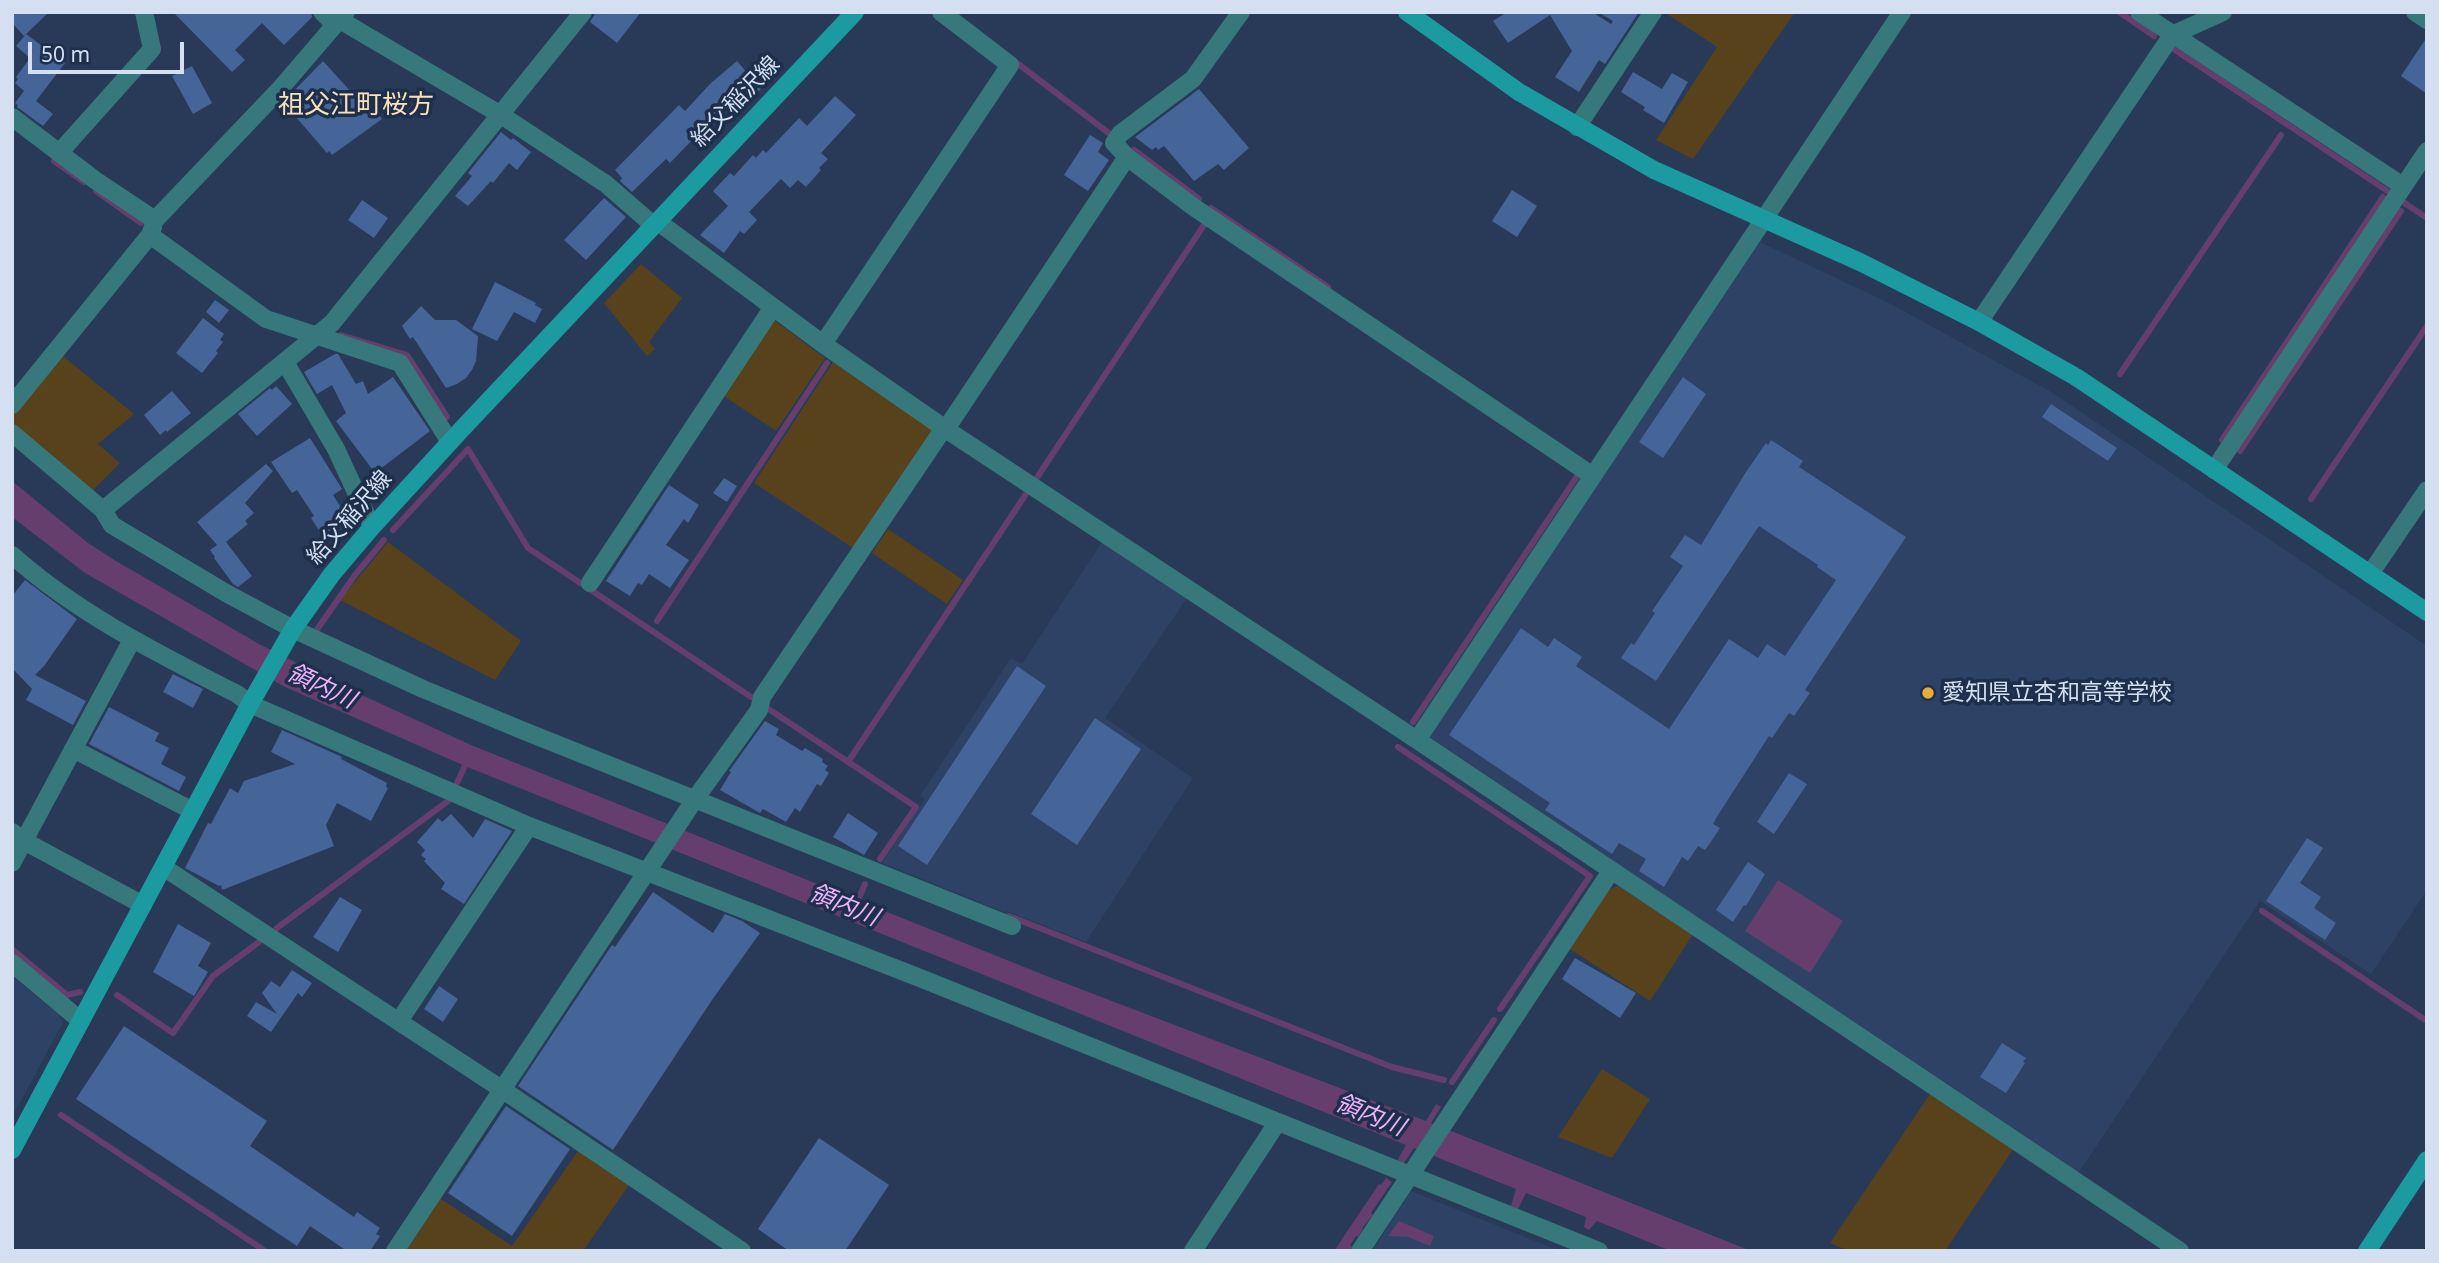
<!DOCTYPE html>
<html>
<head>
<meta charset="utf-8">
<style>
	body { margin:0 }
	#map { position:relative; width:2439px; height:1263px; overflow:hidden; background:#283a57; font-family:"Noto Sans",sans-serif }
	canvas { display:block }
	.frame { position:absolute; inset:0; border:14px solid #d4dff1; pointer-events:none }
	.scale { position:absolute; left:28px; top:42px; width:156px; height:32px; box-sizing:border-box; border:4px solid #d4dff1; border-top:0; padding-left:9px; font-size:21px; line-height:24px; white-space:nowrap; color:#d4dff1; -webkit-text-stroke:5px #1e2f4c; paint-order:stroke }
</style>
</head>
<body>
<div id="map">
<canvas width="2439" height="1263"></canvas>
<div class="frame"></div>
<div class="scale">50 m</div>
</div>
<script>
const ctx = document.querySelector('canvas').getContext('2d');
ctx.lineJoin = 'round';
function paint(path, color) { ctx.fillStyle = color; ctx.fill(path, 'evenodd'); }
function trace(path, color, width, dash) { ctx.strokeStyle = color; ctx.lineWidth = width; ctx.lineCap = dash ? 'butt' : 'round'; ctx.setLineDash(dash || []); ctx.stroke(path); }
function write(font, color, halo, rows, align = 'center') {
  ctx.font = font + ' "Noto Sans","Noto Sans JP",sans-serif'; ctx.lineWidth = 7; ctx.setLineDash([]); ctx.textBaseline = 'middle'; ctx.strokeStyle = halo; ctx.fillStyle = color; for (const [text, x, y, turn = 0] of rows) {
    ctx.save(); ctx.translate(x, y); ctx.rotate((+turn || 0) * Math.PI / 180); ctx.textAlign = isNaN(turn) ? turn : align; if (halo) ctx.strokeText(text, 0, 0); ctx.fillText(text, 0, 0); ctx.restore();
  }
}
paint(new Path2D(`
	M1760,242L1891,304L2053,393L2427,646V890L2371,974L2260,901L2077,1175L1429,740V735Z
	M1102,542L1187,598L1105,718L1193,778L1086,942L1007,911L1006,913L882,863L925,799L920,796L1011,658L1022,664Z
	M12,976L59,1015L63,1023L12,1117Z
	M1411,1191L1560,1251H1372Z`), '#2d4265');
paint(new Path2D(`
	M1664,12H1795L1693,159L1656,140L1717,47Z
	M641,264L682,298L649,342L655,349L647,356L604,303Z
	M774,320L825,358L776,431L721,394Z
	M59,353L134,414L98,444L120,463L90,493L12,425V411Z
	M833,362L933,429L853,548L754,483Z
	M888,529L963,580L947,604L872,553Z
	M388,542L521,641L495,680L340,600Z
	M1618,886L1693,934L1650,1001L1570,949L1608,890Z
	M1602,1069L1650,1099L1612,1158L1558,1137Z
	M1930,1094L2014,1148L1945,1251H1849L1830,1243Z
	M578,1151L629,1185L583,1251H402L438,1197L512,1246Z`), '#58421b');
paint(new Path2D(`
	M12,481L88,543L116,561L259,644L355,692L471,745L1049,977L1426,1121L1436,1104L1441,1107L1431,1123L1751,1251H1671L1597,1221L1589,1230L1584,1227L1586,1217L1526,1193L1518,1209L1511,1206L1516,1189L1414,1148L1402,1166L1397,1161L1406,1145L465,766L285,687L85,573L12,517Z
	M1778,880L1843,921L1810,973L1745,931Z
	M1386,1178L1392,1182L1371,1213L1373,1215L1362,1228L1363,1229L1358,1237L1356,1236L1350,1245L1352,1247L1349,1251H1334L1379,1184L1381,1185Z
	M1399,1221L1434,1236L1430,1246L1408,1237L1388,1236Z`), '#653e6e');
trace(new Path2D(`
	M2119,12L2154,36
	M2175,50L2389,192
	M1013,60L1110,134
	M1134,150L1199,199
	M54,161L84,182
	M96,191L141,223
	M2403,202L2427,218
	M1211,208L1328,287
	M341,335L407,355L447,417
	M2120,374L2281,135
	M2222,440L2383,197
	M2240,451L2401,211
	M1036,479L1206,222
	M2311,499L2427,326
	M393,530L468,449L528,548L751,697
	M657,621L827,363
	M316,631L355,575L384,540
	M767,708L916,807L880,859
	M1413,722L1578,475
	M1398,747L1590,876L1500,1009
	M848,762L1026,494
	M457,783L468,759
	M856,905L865,884
	M2262,911L2427,1021
	M1009,916L1392,1067L1444,1080
	M277,928L448,801
	M12,949L67,995L80,992
	M117,995L173,1033L213,976L259,942
	M1452,1082L1494,1020
	M61,1115L265,1251`), '#653e6e', 6);
paint(new Path2D(`
	M12,12H49L24,36L12,23Z
	M173,12H311L312,17L284,45L262,23L235,50L245,60L232,72Z
	M596,12H641L617,43L590,22Z
	M1507,12H1592L1611,24L1613,21L1598,12H1639L1605,64L1599,60L1579,92L1555,77L1572,51L1550,15L1508,43L1493,21Z
	M26,34L65,63L36,101L53,114L43,126L17,107L18,105L15,103L24,91L15,83L18,79L16,77L30,58L16,46Z
	M2427,37V94L2401,76Z
	M323,61L362,104L368,100L382,119L332,155L329,151L327,153L283,102Z
	M737,61L761,89L740,107L738,103L731,109L729,105L721,114L719,112L670,163L666,159L632,192L620,181L622,178L615,170L679,105L685,111L711,83Z
	M192,66L212,103L193,114L172,76Z
	M1633,72L1662,89L1672,73L1688,82L1664,123L1643,110L1645,107L1621,92Z
	M1199,89L1249,148L1224,170L1218,164L1194,181L1164,146L1158,150L1156,147L1152,150L1135,137Z
	M835,96L856,115L821,153L828,159L819,168L821,170L806,187L798,180L790,188L781,179L749,212L757,220L744,234L740,231L724,253L700,235L728,206L713,191L730,173L734,176L753,155L756,158L763,150L766,153L799,118L807,126Z
	M501,132L511,140L513,138L531,152L517,170L509,163L493,183L491,181L468,206L455,196L472,176L468,173Z
	M1090,135L1103,143L1098,152L1109,160L1088,191L1064,175Z
	M1512,190L1537,206L1517,237L1492,221Z
	M604,198L626,217L586,260L564,240Z
	M362,200L388,218L374,238L348,220Z
	M495,282L536,303L535,305L542,309L535,323L514,312L497,341L472,329Z
	M215,300L229,310L219,323L206,312Z
	M421,306L435,320H456L478,336L476,361L472,370L466,378L457,384L446,388L413,337L410,339L402,326Z
	M203,318L224,334L220,340L223,342L216,351L218,353L202,373L176,353Z
	M335,354H338L356,384L363,381L368,394L393,377L430,431L375,473L336,421L346,413L332,385L317,394L304,372Z
	M1683,377L1706,394L1663,458L1639,442Z
	M276,386L292,404L257,436L238,414L270,388L272,390Z
	M172,391L191,413L167,432L166,430L160,435L144,415Z
	M2051,404L2117,448L2108,461L2042,417Z
	M310,438L342,489L333,495L342,509L339,511L347,523L324,538L311,518L314,516L297,490L292,493L271,462Z
	M1771,440L1803,461L1799,467L1906,537L1805,690L1810,693L1794,716L1789,713L1772,738L1769,736L1718,815L1713,824L1720,828L1710,843L1705,850L1698,846L1688,861L1682,857L1664,887L1639,871L1646,859L1619,843L1612,854L1545,810L1550,803L1449,735L1521,628L1548,647L1554,638L1582,657L1576,666L1669,729L1729,639L1758,658L1767,644L1785,656L1836,580L1817,567L1818,565L1759,526L1656,681L1621,658L1631,643L1634,645L1655,613L1652,611L1683,566L1670,557L1685,535L1701,545L1746,472L1766,443L1768,445Z
	M266,464L273,471L245,503L254,513L245,521L248,524L226,542L252,576L238,587L233,584L214,558L215,557L210,550L217,545L197,522Z
	M724,478L737,486L727,502L713,493Z
	M669,485L699,505L688,523L684,519L666,545L689,560L670,588L649,574L642,585L638,583L630,596L606,581Z
	M25,580L77,619L44,666L35,675L86,701L73,725L26,700L32,689L12,668V596Z
	M1017,666L1046,686L927,865L898,846Z
	M173,674L203,689L193,708L163,692Z
	M109,707L159,733L155,741L169,748L161,764L186,777L179,791L89,744Z
	M1095,718L1141,749L1077,845L1031,814Z
	M765,721L779,729L776,735L802,751L805,748L823,759L822,762L828,766L825,770L829,773L821,786L817,784L800,812L795,808L786,822L763,809L760,813L720,790L731,772L729,771Z
	M282,730L342,757L341,759L387,783L386,787L388,788L371,821L337,803L326,825L334,846L222,890L221,885L219,886L185,868L208,823L211,824L230,788L238,793L244,781L295,764L271,752Z
	M1789,773L1807,784L1774,834L1757,822Z
	M848,813L878,833L864,855L833,837Z
	M451,814L473,838L485,819L512,831L464,904L441,889L445,883L424,861L426,859L421,855L425,850L417,842L438,818L442,822Z
	M2307,838L2323,848L2300,883L2321,897L2314,908L2336,923L2325,940L2266,901Z
	M1748,862L1765,874L1746,906L1744,905L1733,922L1716,910Z
	M653,892L713,933L725,914L742,921L760,933L712,1000L613,1150L518,1086L612,945L615,947Z
	M340,897L362,910L338,952L313,937Z
	M178,924L211,943L198,966L208,972L194,996L153,972Z
	M1575,958L1636,993L1620,1018L1562,979Z
	M292,970L312,983L302,997L298,993L271,1032L247,1016L256,1002L277,1014L262,993L271,981L280,987Z
	M439,986L458,999L443,1022L424,1009Z
	M124,1026L267,1121L250,1146L354,1217L357,1212L380,1228L376,1234L380,1236L370,1251H347L310,1226L297,1246L76,1099Z
	M2002,1043L2026,1058L2023,1062L2025,1063L2006,1093L1980,1077Z
	M506,1106L570,1149L512,1236L448,1193Z
	M819,1138L889,1185L845,1251H789L758,1229Z`), '#456497');
trace(new Path2D(`
	M322,12L335,25
	M2139,12L2403,186
	M2415,12L2427,20
	M340,20L501,115L606,184L653,225
	M12,117L95,180L155,220L279,90L346,12
	M1577,127L1653,12
	M59,153L152,49L144,12
	M1127,157L1195,208L1593,476
	M657,221L823,344L944,428L1417,740L2180,1251
	M150,235L266,319L400,363L450,442
	M1979,322L2172,35L2223,12
	M823,344L1010,65L941,12
	M285,362L336,449L372,527
	M12,405L150,235L153,227
	M946,429L1127,157L1114,143L1120,134L1193,79L1241,12
	M12,433L103,510L112,525L226,593L293,629L423,689L524,731L1012,926
	M2214,470L2427,151
	M103,510L332,323L583,12
	M12,555C78,614 159,654 237,694L250,704L529,826L920,978L1599,1251
	M2370,574L2427,490
	M590,583L773,307
	M1417,740L1902,12
	M73,749L193,811
	M12,832L24,841L143,905
	M12,863L132,640
	M163,867L503,1090L742,1251
	M12,963L81,1021
	M399,1021L529,826
	M395,1251L695,799L759,710L762,697L944,428
	M1193,1251L1277,1123
	M1360,1251L1611,871`), '#36787b', 18);
trace(new Path2D(`
	M1407,12L1519,92L1654,170L1860,262L1979,322L2076,377L2427,612
	M12,1150L250,704L293,629L332,574L372,527L461,430L855,12
	M2367,1251L2427,1160`), '#1b9aa0', 18);
for (const [x, y, r, color] of [
	[1928,693,7,"#e7ac37"]
]) { const dot = new Path2D(); dot.arc(x, y, r, 0, 2 * Math.PI); ctx.fillStyle = color; ctx.fill(dot); trace(dot, '#1e2f4c', 2.5); }
write('23px', '#d4dff1', '#1e2f4c', [
	["給父稲沢線",736,102,-46],
	["給父稲沢線",350,518,-49]
]);
write('23px', '#d4dff1', '#1e2f4c', [
	["愛知県立杏和高等学校",1942,693]
], 'left');
write('italic 24px', '#efb3fd', '#1e2f4c', [
	["領内川",321,687,25],
	["領内川",844,906,22],
	["領内川",1370,1116,22]
]);
write('26px', '#fae1b8', '#1e2f4c', [
	["祖父江町桜方",356,106]
]);
</script>
</body>
</html>
